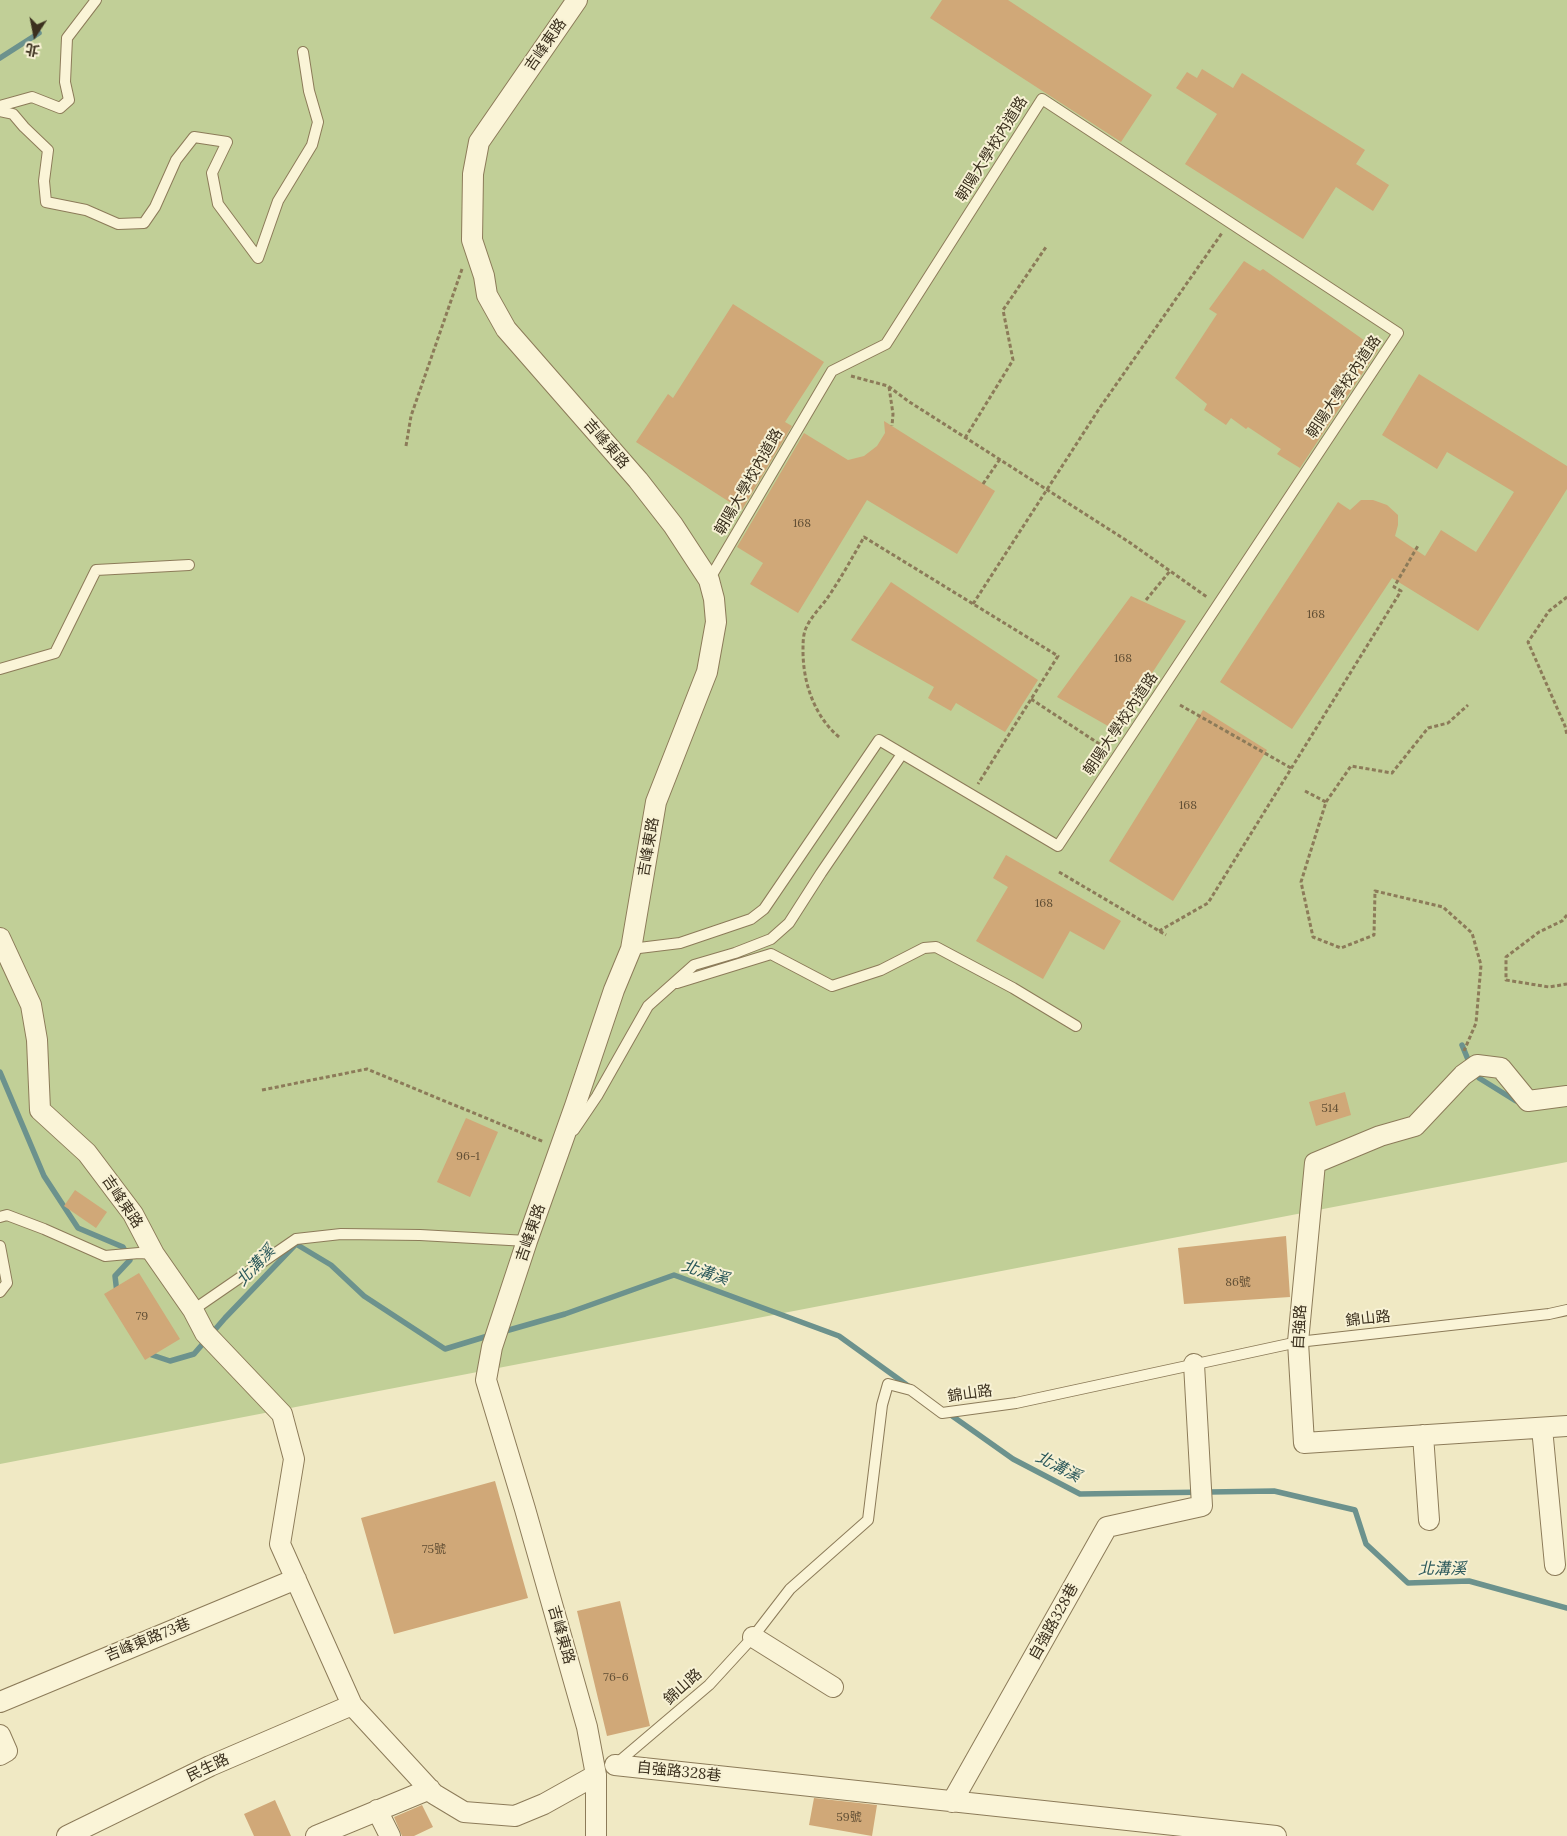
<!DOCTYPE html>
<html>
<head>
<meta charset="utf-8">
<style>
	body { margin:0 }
	#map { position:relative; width:1567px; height:1836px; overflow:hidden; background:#f0e9c4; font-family:Lora,"Noto Sans TC",serif }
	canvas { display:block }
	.north { position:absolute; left:10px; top:10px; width:50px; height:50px; -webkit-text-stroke:4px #f7f1d4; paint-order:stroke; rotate:191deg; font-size:14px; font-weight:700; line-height:20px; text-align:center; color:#3b301e }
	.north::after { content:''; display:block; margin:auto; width:18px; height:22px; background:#3b301e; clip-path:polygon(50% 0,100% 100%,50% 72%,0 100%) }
</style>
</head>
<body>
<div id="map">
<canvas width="1567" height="1836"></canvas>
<div class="north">北</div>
</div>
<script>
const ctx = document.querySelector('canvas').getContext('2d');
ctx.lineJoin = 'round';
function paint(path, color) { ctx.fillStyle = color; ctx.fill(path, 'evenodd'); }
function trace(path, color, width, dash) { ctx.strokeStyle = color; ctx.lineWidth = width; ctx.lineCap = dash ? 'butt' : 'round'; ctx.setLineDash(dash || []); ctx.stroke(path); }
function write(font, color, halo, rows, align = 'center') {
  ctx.font = font + ' Lora,"Noto Sans TC",serif'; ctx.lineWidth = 4; ctx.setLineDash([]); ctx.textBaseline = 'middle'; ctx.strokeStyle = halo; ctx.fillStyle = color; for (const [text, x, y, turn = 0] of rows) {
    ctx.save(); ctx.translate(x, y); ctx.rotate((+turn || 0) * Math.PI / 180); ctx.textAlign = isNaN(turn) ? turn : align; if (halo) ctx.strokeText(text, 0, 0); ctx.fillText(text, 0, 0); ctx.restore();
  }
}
paint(new Path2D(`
	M0,0H1567V1162L0,1464Z`), '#c1cf97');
trace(new Path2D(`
	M0,58L39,33
	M1462,1045L1469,1062L1479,1078L1516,1101H1520
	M0,1072L44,1176L78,1228L123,1247L130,1260L115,1276L117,1293
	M502,1332L565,1314L674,1275L839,1336L911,1388
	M146,1353L170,1361L194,1354L225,1318L296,1244L331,1265L364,1296L445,1349L491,1335
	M948,1413L1013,1459L1080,1494L1274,1491L1355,1510L1366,1544L1408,1583L1469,1581L1567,1608`), '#6c928d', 5.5);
paint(new Path2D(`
	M942,0H1008L1152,95L1121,142L930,18Z
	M1202,69L1233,88L1242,73L1365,150L1356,164L1389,185L1373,211L1336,187L1303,239L1185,164L1217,114L1176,88L1187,72L1197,78Z
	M1244,261L1260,271L1263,269L1378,350L1300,468L1277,454L1281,449L1248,427L1246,429L1231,418L1226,425L1204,410L1207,404L1175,378L1217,314L1209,309Z
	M733,304L824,362L785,422L792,426L742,510L636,442L668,394L673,398Z
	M1419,374L1567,466V489L1478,631L1392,578L1292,729L1220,682L1338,502L1350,510L1361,500H1373L1387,505L1398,515V525L1395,536L1425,556L1441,530L1476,552L1514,492L1447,452L1437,469L1382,435Z
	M884,421L995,491L957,554L867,500L798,613L750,584L763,563L737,547L804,433L848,460L864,456L877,446L885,433Z
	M891,582L1038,680L1005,732L956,703L951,711L928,698L934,687L851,640Z
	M1131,596L1186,621L1115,730L1057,697Z
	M1203,710L1267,750L1173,901L1109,861Z
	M1006,855L1121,921L1104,950L1070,931L1043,979L976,941L1008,887L993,878Z
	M1345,1092L1351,1115L1316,1126L1309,1102Z
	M466,1118L498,1132L470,1197L437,1182Z
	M75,1190L107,1212L96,1228L64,1206Z
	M1286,1236L1290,1297L1184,1304L1178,1248Z
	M139,1273L180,1339L145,1360L104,1294Z
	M495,1481L528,1598L394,1634L361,1518Z
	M620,1601L650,1726L607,1736L577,1611Z
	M814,1798L877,1805L872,1836L809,1825Z
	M275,1800L291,1836H254L244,1814Z
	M422,1805L433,1827L414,1836H402L394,1817Z`), '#d0a878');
const lane = new Path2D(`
	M0,106L32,97L60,108L69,100L65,82L67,38L96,0
	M0,111L13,114L24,127L48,150L44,181L46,202L86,210L118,224L144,223L155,207L176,160L194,137L227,142L212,173L218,204L258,258L278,201L312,145L318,122L309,91L303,52
	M0,669L55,653L96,570L189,565
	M631,949L680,943L751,919L764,909L879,740L1058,846L1398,333L1042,99L886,344L832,371L709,580
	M677,983L771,954L832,986L881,970L924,948L936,947L1013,988L1076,1026
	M574,1130L597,1096L648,1006L694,965L735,953L771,939L789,923L821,873L902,754
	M0,1217L7,1215L44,1229L105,1256L139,1253L154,1254
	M0,1246L7,1283L0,1292
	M193,1310L296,1239L341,1234L420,1235L527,1241
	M616,1764L709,1685L753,1637L790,1589L868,1520L882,1405L888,1384L911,1390L942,1413L1016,1403L1298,1342L1549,1314L1567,1310`);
const street = new Path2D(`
	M577,0L479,142L473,174L472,240L484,276L487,295L506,329L638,480L673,525L709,580L714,599L716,622L707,672L656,802L631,949L614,990L575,1106L527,1241L492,1347L486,1380L525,1509L587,1727L596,1775V1836
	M0,938L31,1005L37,1040L40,1110L87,1153L133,1214L154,1254L193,1310L205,1333L282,1414L294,1459L280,1544L352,1705L434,1794L464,1812L515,1816L544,1804L596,1775
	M1567,1096L1528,1101L1501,1068L1477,1065L1463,1075L1415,1126L1380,1136L1315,1163L1298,1342L1304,1443L1567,1426
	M1542,1428L1555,1565
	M1423,1435L1429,1520
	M753,1637L833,1687
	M0,1702L296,1579
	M0,1735L7,1751L0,1755
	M615,1765L1276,1836
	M952,1802L1107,1527L1202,1506L1194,1364
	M377,1810L390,1836
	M67,1836L210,1766L352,1705
	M316,1836L430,1789`);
trace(lane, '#8c7b59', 12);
trace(street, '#8c7b59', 22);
trace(new Path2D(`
	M851,376L888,386L908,401L1129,542L1207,597
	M889,387L893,414L892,426
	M965,438L1013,360L1003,310L1046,247
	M406,446L411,416L462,269
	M983,484L1000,459
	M1567,597L1549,611L1528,642L1565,726L1567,735
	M1146,600L1170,571
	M973,604L1099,409L1222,233
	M1031,699L1107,749
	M1180,705L1291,768
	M839,737C814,716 803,682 803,651C803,643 803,635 806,628C811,617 819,609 826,600C840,580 852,558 864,537L1058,656L978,784
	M1305,791L1326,802L1301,882L1313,937L1341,948L1374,935L1375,891L1443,907L1472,933L1481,965L1476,1023L1464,1051
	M1326,802L1351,766L1392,773L1428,728L1448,723L1468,705
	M1059,872L1166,935
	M1567,915L1562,921L1539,932L1506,957V980L1549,987L1567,984
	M1159,931L1208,903L1401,591L1394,587L1419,544
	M262,1090L367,1069L544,1142`), '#8c7b59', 3, [4, 2.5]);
trace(lane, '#faf4d7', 10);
trace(street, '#faf4d7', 20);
write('12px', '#604e34', null, [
	["168",802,524],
	["168",1316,615],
	["168",1123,659],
	["168",1188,806],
	["168",1044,904],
	["514",1330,1109],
	["96-1",468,1157],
	["86號",1238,1283],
	["79",142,1317],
	["75號",434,1550],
	["76-6",616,1678],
	["59號",849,1818]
]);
write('15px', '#3b301e', '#f7f1d4', [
	["吉峰東路",546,45,-55],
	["朝陽大學校內道路",992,149,-58],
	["朝陽大學校內道路",1344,387,-56],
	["吉峰東路",606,444,49],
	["朝陽大學校內道路",749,482,-60],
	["朝陽大學校內道路",1121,724,-56],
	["吉峰東路",649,847,-80],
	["吉峰東路",122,1202,56],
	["吉峰東路",531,1233,-71],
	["錦山路",1368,1319,-6],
	["自強路",1300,1327,-87],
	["錦山路",970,1394,-8],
	["自強路328巷",1054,1622,-61],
	["吉峰東路",561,1635,74],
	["吉峰東路73巷",148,1640,-22],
	["錦山路",683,1687,-42],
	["民生路",208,1768,-25],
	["自強路328巷",679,1772,6]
]);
write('italic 16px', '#2c595b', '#f7f1d4', [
	["北溝溪",256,1266,-47],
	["北溝溪",705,1273,18],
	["北溝溪",1058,1467,27],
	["北溝溪",1442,1569]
]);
</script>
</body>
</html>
